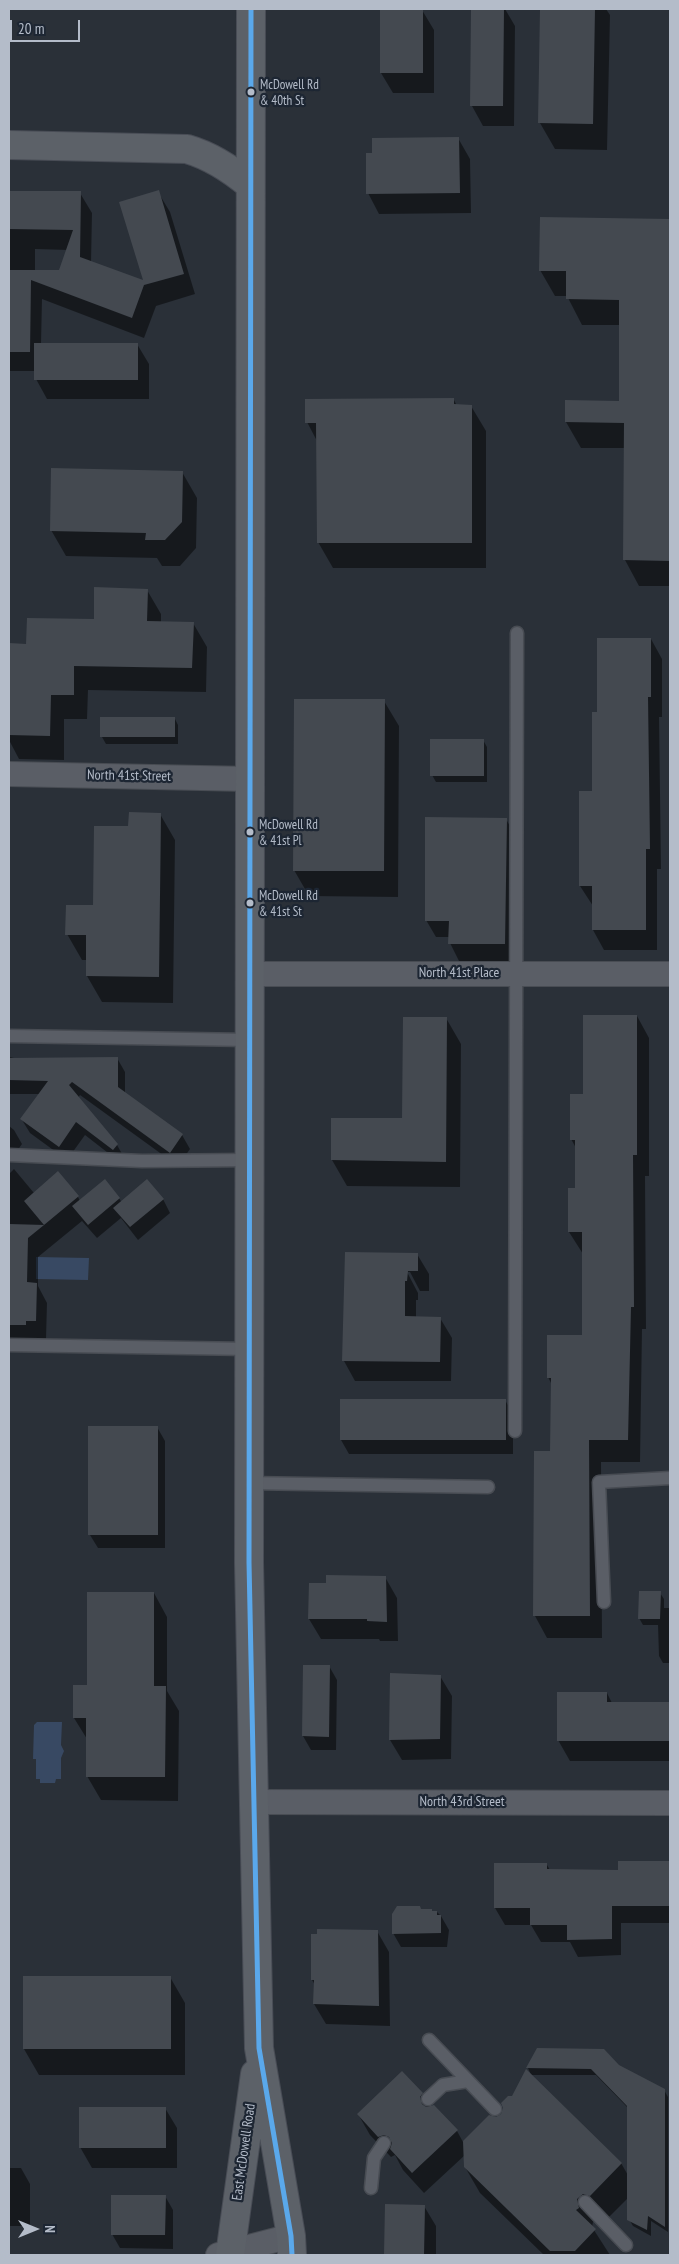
<!DOCTYPE html>
<html>
<head>
<meta charset="utf-8">
<style>
	body { margin:0 }
	#map { position:relative; width:679px; height:2264px; overflow:hidden; background:#2a3038; font-family:"PT Sans Narrow",sans-serif }
	canvas { display:block }
	.frame { position:absolute; inset:0; border:10px solid #b4bcc9; pointer-events:none }
	.north { position:absolute; left:10px; top:2204px; width:50px; height:50px; -webkit-text-stroke:4px #1d2633; paint-order:stroke; rotate:90deg; font-size:14px; font-weight:700; line-height:20px; text-align:center; color:#b4bcc9 }
	.north::after { content:''; display:block; margin:auto; width:18px; height:22px; background:#b4bcc9; clip-path:polygon(50% 0,100% 100%,50% 72%,0 100%) }
	.scale { position:absolute; left:10px; top:20px; width:70px; height:22px; box-sizing:border-box; border:2px solid #b4bcc9; border-top:0; padding-left:6px; font-size:15px; line-height:18px; white-space:nowrap; color:#b4bcc9; -webkit-text-stroke:4px #1d2633; paint-order:stroke }
</style>
</head>
<body>
<div id="map">
<canvas width="679" height="2264"></canvas>
<div class="frame"></div>
<div class="north">N</div>
<div class="scale">20 m</div>
</div>
<script>
const ctx = document.querySelector('canvas').getContext('2d');
ctx.lineJoin = 'round';
function paint(path, color) { ctx.fillStyle = color; ctx.fill(path, 'evenodd'); }
function trace(path, color, width, dash) { ctx.strokeStyle = color; ctx.lineWidth = width; ctx.lineCap = dash ? 'butt' : 'round'; ctx.setLineDash(dash || []); ctx.stroke(path); }
function write(font, color, halo, rows, align = 'center') {
  ctx.font = font + ' "PT Sans Narrow",sans-serif'; ctx.lineWidth = 4.5; ctx.setLineDash([]); ctx.textBaseline = 'middle'; ctx.strokeStyle = halo; ctx.fillStyle = color; for (const [text, x, y, turn = 0] of rows) {
    ctx.save(); ctx.translate(x, y); ctx.rotate((+turn || 0) * Math.PI / 180); ctx.textAlign = isNaN(turn) ? turn : align; if (halo) ctx.strokeText(text, 0, 0); ctx.fillText(text, 0, 0); ctx.restore();
  }
}
paint(new Path2D(`
	M36,1257L89,1258L88,1280L36,1279Z
	M37,1722H62L61,1745L64,1751L61,1758V1779H56L55,1783H40V1779H36V1759H33L34,1725Z`), '#384963');
paint(new Path2D(`
	M472,9H505L515,26L514,126H483L472,106Z
	M542,9H606L610,15L607,150L555,149L540,123Z
	M422,10L434,30V93H393L381,73Z
	M458,138L470,159L471,213L379,214L368,193Z
	M9,192L80,193L92,213L91,263L145,283L158,192L170,212L195,294L156,306L144,338L42,299L41,344H137L149,364V399H47L36,379V371H9ZM35,249L68,250L60,271H35Z
	M541,219L670,220V586H639L625,560V448H581L566,422L620,402V325H582L567,296H555L540,270Z
	M454,400L457,406H471L486,431V568H333L318,542L317,441L307,422Z
	M182,472L197,498L196,548L180,566H162L157,558L66,556L51,530Z
	M147,590L161,614V622L193,623L207,647L206,692L88,690L87,719H64V760L19,759L9,740V644L28,645L95,621Z
	M651,639L662,659V717H659L661,869H657V950H604L593,930V906L580,886V793H594Z
	M384,701L399,726L398,897L309,896L294,870Z
	M102,719H175L178,725V744H106L102,737Z
	M483,740L487,747V782H436L432,775Z
	M160,814L175,840L173,1003L102,1002L87,976V960H82L67,934L94,906L130,828Z
	M506,819L516,837L514,961H459L450,943V937H436L426,920Z
	M637,1016L649,1038V1176H645L646,1329H642L640,1462H601L602,1638H547L535,1616V1452H552V1385L548,1377L583,1336V1254L569,1232V1189H576V1148L571,1139L584,1096Z
	M446,1018L461,1044L460,1187L347,1186L332,1160V1119H403Z
	M9,1057L19,1059L117,1058L125,1072V1094L182,1135L190,1149L178,1166L80,1095L78,1098L117,1145L125,1159L121,1163L85,1135L67,1160L30,1133L22,1120L40,1094H9Z
	M9,1126L14,1130L22,1144L12,1158L9,1156Z
	M14,1169L34,1193L78,1197L80,1201L119,1198L122,1203L163,1199L170,1213L138,1240L121,1218L97,1238L82,1221L38,1257V1286L47,1303L46,1339L9,1343V1174Z
	M417,1254L429,1274V1291H420L410,1272H407L418,1293V1300H416V1318H440L452,1338L451,1381H355L344,1361Z
	M505,1400L513,1414V1454H349L341,1440Z
	M157,1427L165,1441V1548H98L90,1535Z
	M385,1577L397,1598L398,1641H380L379,1639H321L309,1619Z
	M154,1593L167,1617V1691L179,1711L178,1801L101,1800L87,1776V1739L74,1718L88,1686Z
	M660,1593L664,1599V1608H670V1663H663L659,1656L658,1625H643L639,1618Z
	M304,1666H329L337,1680L336,1750H311L303,1736Z
	M391,1674L440,1676L452,1696L451,1759L402,1760L390,1740Z
	M607,1693L612,1703H670V1761H570L558,1740Z
	M620,1863H670V1923H621V1955L578,1957L570,1942H541L531,1925H505L495,1908L547,1865L550,1870L620,1872Z
	M422,1910L437,1912L441,1916L449,1930L447,1947H401L393,1933Z
	M377,1931L389,1952L390,2026L326,2024L314,2004L315,1985L312,1980V1935Z
	M170,1977L185,2003V2075H39L24,2049Z
	M538,2050L603,2051L618,2066L664,2090L668,2097V2232L651,2221V2236L633,2226L629,2219V2197L605,2221L599,2219L593,2222L592,2227L610,2255H544L480,2193L465,2167V2155L424,2193L403,2170L395,2155L391,2157L370,2135L358,2114L402,2073L422,2094L430,2107L433,2106L457,2131L463,2142L490,2116L497,2118L502,2115L504,2107L502,2104L508,2098H512L526,2071L621,2163L629,2177V2109L596,2075H531L528,2068ZM418,2094L422,2099L428,2108L425,2107Z
	M165,2108L177,2128V2168H92L80,2147Z
	M9,2168H21L30,2184V2226H9Z
	M165,2196L173,2210V2249L120,2248L112,2234Z
	M386,2206H424L436,2226V2255H386Z`), '#0007');
paint(new Path2D(`
	M380,9H423V73H380Z
	M471,9H504L503,106H470Z
	M540,9H595L593,124L538,123Z
	M459,137L460,193L366,194V153H372V138Z
	M159,190L184,274L144,285L132,318L31,280L30,352H9V270H59L73,230L9,229V191H81L80,257L143,280L119,202Z
	M540,217L670,219V561L623,560L624,423L565,422V400L619,401V300L566,299V271H539Z
	M34,343H138V380H34Z
	M454,398V404L472,405V543H317L316,423H305V399Z
	M51,468L183,471L182,522L165,540H145L146,533L50,531Z
	M94,587L148,589L147,621L194,622L192,668L74,666V695H51L50,736L9,735V643L26,644L27,618L94,619Z
	M597,638H651V697H648L650,849H646V930H592V886H579V791H592V712H597Z
	M294,699H385L384,871H293Z
	M100,717H175V737H100Z
	M430,739H484V776H430Z
	M129,812L161,813L159,977L86,976V935H65L66,905H93L94,826H128Z
	M425,817L507,818L505,944H448L449,921H425Z
	M583,1015H637V1155H633L634,1307H631L628,1440H589L590,1616H533L534,1451H550L551,1378H547V1335H582V1232H568V1188H575V1140H570V1094H583Z
	M403,1017H447L446,1162L331,1160V1118H402Z
	M118,1057V1087L183,1134L170,1153L72,1082L69,1085L118,1144L113,1150L76,1122L59,1147L20,1119L48,1081L9,1080V1058Z
	M58,1171L79,1196L44,1225L24,1201Z
	M105,1179L120,1198L88,1225L72,1206Z
	M147,1179L164,1199L130,1227L113,1208Z
	M9,1224L44,1225L28,1238L27,1282L37,1283L36,1321H26V1325H9Z
	M345,1252L418,1253V1271H408L407,1281H405V1316L441,1317L440,1362L342,1361Z
	M340,1399H506V1440H340Z
	M88,1426H158V1535H88Z
	M326,1575L386,1576L387,1622L367,1621V1619H308L309,1583H326Z
	M639,1591H661L660,1619H638Z
	M87,1592H154V1686H166L165,1777H86V1718H73V1685H87Z
	M303,1665H330L329,1737L302,1736Z
	M390,1673L441,1675L440,1739L389,1740Z
	M557,1692H607V1702H670V1741H557Z
	M618,1861H670V1906H612V1939L567,1940V1925H530V1908H494V1863H547V1869L618,1870Z
	M397,1906H420L421,1909H432V1911H437V1915H441V1933L392,1934V1914Z
	M317,1929L378,1930L379,2006L313,2004L314,1980H311V1934H317Z
	M23,1976H171V2049H23Z
	M537,2048L604,2049L619,2065L665,2089V2227L648,2216L647,2230L627,2220V2106L591,2069L526,2068Z
	M526,2069L622,2163L590,2196L583,2194L577,2199L579,2208L576,2210L596,2229L575,2251H550L464,2167L463,2141L489,2115L496,2117L501,2114L503,2108L501,2103L508,2096H512Z
	M402,2071L423,2093L420,2097L422,2104L426,2107L434,2105L458,2130L412,2173L390,2149L392,2143L389,2137L384,2135L378,2137L357,2114Z
	M79,2107H166V2148H79Z
	M111,2195H166L165,2235H111Z
	M385,2204L425,2205L424,2255H384Z`), '#444950');
const service = new Path2D(`
	M9,1036L248,1040
	M9,1155L142,1161L248,1160
	M9,1345L248,1349
	M515,1431L517,633
	M248,1483L488,1487
	M604,1602L599,1482L670,1478
	M429,2040L495,2109
	M428,2099L443,2085L468,2081
	M371,2188L374,2158L384,2143
	M585,2202L626,2245`);
const minor = new Path2D(`
	M9,774L249,779
	M249,974H670
	M253,1802L670,1803
	M218,2255L291,2236`);
const primary = new Path2D(`
	M251,9L249,1562L259,2048L291,2236L292,2255
	M9,145L187,149C211,156 231,169 250,185
	M230,2255L255,2074`);
trace(service, '#484c53', 15);
trace(minor, '#484c53', 26);
trace(primary, '#484c55', 30);
trace(service, '#5a5e66', 12);
trace(minor, '#5a5e66', 24);
trace(primary, '#5c6168', 28);
trace(new Path2D(`
	M251,9L249,1562L259,2048L291,2236L292,2255`), '#5aa8eb', 5);
for (const [x, y, r, color] of [
	[251,92,4.5,"#b4bcc9"],
	[250,832,4.5,"#b4bcc9"],
	[250,903,4.5,"#b4bcc9"]
]) { const dot = new Path2D(); dot.arc(x, y, r, 0, 2 * Math.PI); ctx.fillStyle = color; ctx.fill(dot); trace(dot, '#1d2633', 2); }
write('13px', '#b4bcc9', '#1d2633', [
	["McDowell Rd",260,85],
	["& 40th St",260,101],
	["McDowell Rd",259,825],
	["& 41st Pl",259,841],
	["McDowell Rd",259,896],
	["& 41st St",259,912]
], 'left');
write('14px', '#b4bcc9', '#1d2633', [
	["North 41st Street",129,776,1],
	["North 41st Place",459,973],
	["North 43rd Street",462,1802],
	["East McDowell Road",244,2152,-82]
]);
</script>
</body>
</html>
